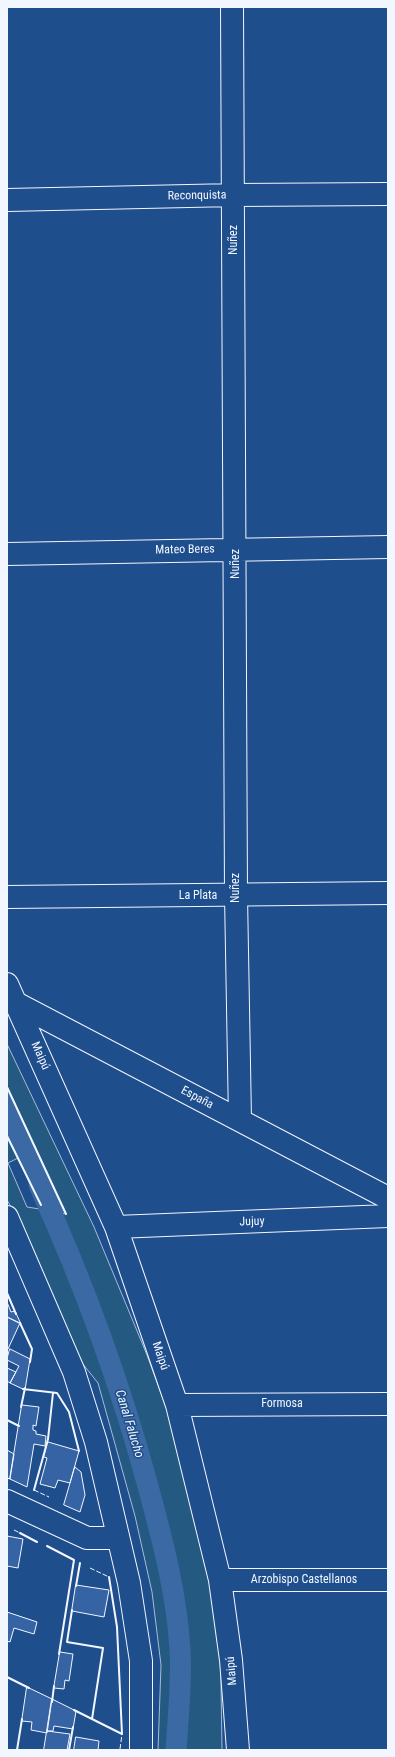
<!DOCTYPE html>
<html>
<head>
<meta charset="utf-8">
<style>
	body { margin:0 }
	#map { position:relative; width:395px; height:1757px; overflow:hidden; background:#1f4e8c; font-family:"Roboto Condensed",sans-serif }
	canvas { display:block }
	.frame { position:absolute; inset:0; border:8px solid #f2f6ff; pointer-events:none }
</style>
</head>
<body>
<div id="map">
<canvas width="395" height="1757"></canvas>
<div class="frame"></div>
</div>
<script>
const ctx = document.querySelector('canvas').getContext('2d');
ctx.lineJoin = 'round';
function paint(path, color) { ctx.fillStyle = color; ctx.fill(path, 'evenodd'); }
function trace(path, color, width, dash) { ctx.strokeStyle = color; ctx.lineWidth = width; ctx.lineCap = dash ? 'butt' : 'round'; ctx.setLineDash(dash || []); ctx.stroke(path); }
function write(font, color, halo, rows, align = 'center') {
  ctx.font = font + ' "Roboto Condensed",sans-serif'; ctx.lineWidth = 3; ctx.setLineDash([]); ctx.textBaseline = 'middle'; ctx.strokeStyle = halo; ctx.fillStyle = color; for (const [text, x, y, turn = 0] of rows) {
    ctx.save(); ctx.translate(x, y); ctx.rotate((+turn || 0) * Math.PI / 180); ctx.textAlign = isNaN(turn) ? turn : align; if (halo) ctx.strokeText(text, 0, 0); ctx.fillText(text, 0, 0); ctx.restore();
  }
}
const green = new Path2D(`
	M7,1044L94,1227L147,1355L184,1456L220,1618L222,1750H158L161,1665L152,1592L135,1516L98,1383L74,1353L17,1233L11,1207L7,1200V1136L18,1158L8,1163L27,1207L65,1213L7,1087Z`);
paint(green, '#245a82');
trace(green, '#a8bbd7', 1);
const water = new Path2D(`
	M7,1087L66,1214L44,1211L7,1136Z`);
paint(water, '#3b69a3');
trace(water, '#a8bbd7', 1);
trace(new Path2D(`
	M39,1185C84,1284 121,1385 149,1490C163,1542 177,1595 180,1650C182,1682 178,1718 176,1750`), '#3b69a3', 21);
const building = new Path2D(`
	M7,1302L11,1312L15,1311L21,1324L7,1317Z
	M7,1317L20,1323L8,1349L7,1348Z
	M10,1349L30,1359L25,1390L10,1383L19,1366L7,1360Z
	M7,1368L16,1372L10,1383L7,1381Z
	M22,1405L39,1407L36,1426L33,1425V1430L36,1431V1434L46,1436L45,1446L34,1444L27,1487L10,1479Z
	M48,1442L79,1451L70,1483L58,1480L55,1488L40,1484L47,1458L44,1457Z
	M7,1450L14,1454L10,1479L7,1478Z
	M75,1467L81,1472L85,1495L80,1512L64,1505Z
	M7,1536L23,1539L18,1568L7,1566Z
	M76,1585L109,1590L104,1617L72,1611Z
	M7,1612L37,1622L34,1634L14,1628L10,1642L7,1641Z
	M60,1652L73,1654L69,1681L65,1680L64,1689L54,1688Z
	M27,1687L52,1699L47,1733L31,1730L32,1722L22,1721Z
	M52,1699L76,1711L73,1729L54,1726L53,1731H47Z
	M47,1731L70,1734L67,1750H44Z
	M76,1737L99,1741L98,1750H74Z`);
paint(building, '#3563a3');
trace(building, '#f2f6ff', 1);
const minor = new Path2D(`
	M232,7L236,895L240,1120
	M7,200L234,195L388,194
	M7,554L388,547
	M7,897L388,893
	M7,984L116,1227L177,1405L220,1580L231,1660L238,1750
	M12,1001L388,1198
	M7,1217L74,1372L96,1442L129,1583L141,1661V1750
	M116,1227L388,1216
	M177,1405L388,1404
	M7,1501L87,1538H118
	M220,1580H388`);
trace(minor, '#f2f6ff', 24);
trace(minor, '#1f4e8c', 22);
trace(new Path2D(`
	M34,1490L49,1497
	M7,1527H8
	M14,1530L20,1533
	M90,1568L109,1577
	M120,1749L122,1734`), '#f2f6ff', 1, [5, 2]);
trace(new Path2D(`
	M7,1087L66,1214
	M7,1136L41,1205
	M7,1293L16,1314
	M20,1323L32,1349L30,1362
	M23,1389L57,1393L69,1412L79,1451
	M21,1407L25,1388
	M7,1420L19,1426
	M34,1490L48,1439L53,1393
	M20,1533L37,1542
	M47,1546L74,1560L59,1654
	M76,1586L80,1563
	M72,1610L67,1642L103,1648L92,1719
	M7,1677L29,1688
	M52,1702L54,1686
	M74,1710L122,1734L117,1627L109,1577
	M17,1750L22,1719
	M69,1750L73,1727`), '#f2f6ff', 2);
write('12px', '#f2f6ff', '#1f4e8c', [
	["Reconquista",197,196,-1],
	["Nuñez",234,240,-90],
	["Mateo Beres",185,550,-1],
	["Nuñez",236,564,-90],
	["Nuñez",236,888,-90],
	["La Plata",198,896],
	["Maipú",40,1056,66],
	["España",197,1098,28],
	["Jujuy",252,1222,-2],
	["Maipú",160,1356,71],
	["Formosa",282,1404],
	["Arzobispo Castellanos",304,1580],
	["Maipú",232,1671,-95]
]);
write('italic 13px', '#f2f6ff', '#1f4e8c', [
	["Canal Falucho",129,1424,73]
]);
</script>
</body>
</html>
